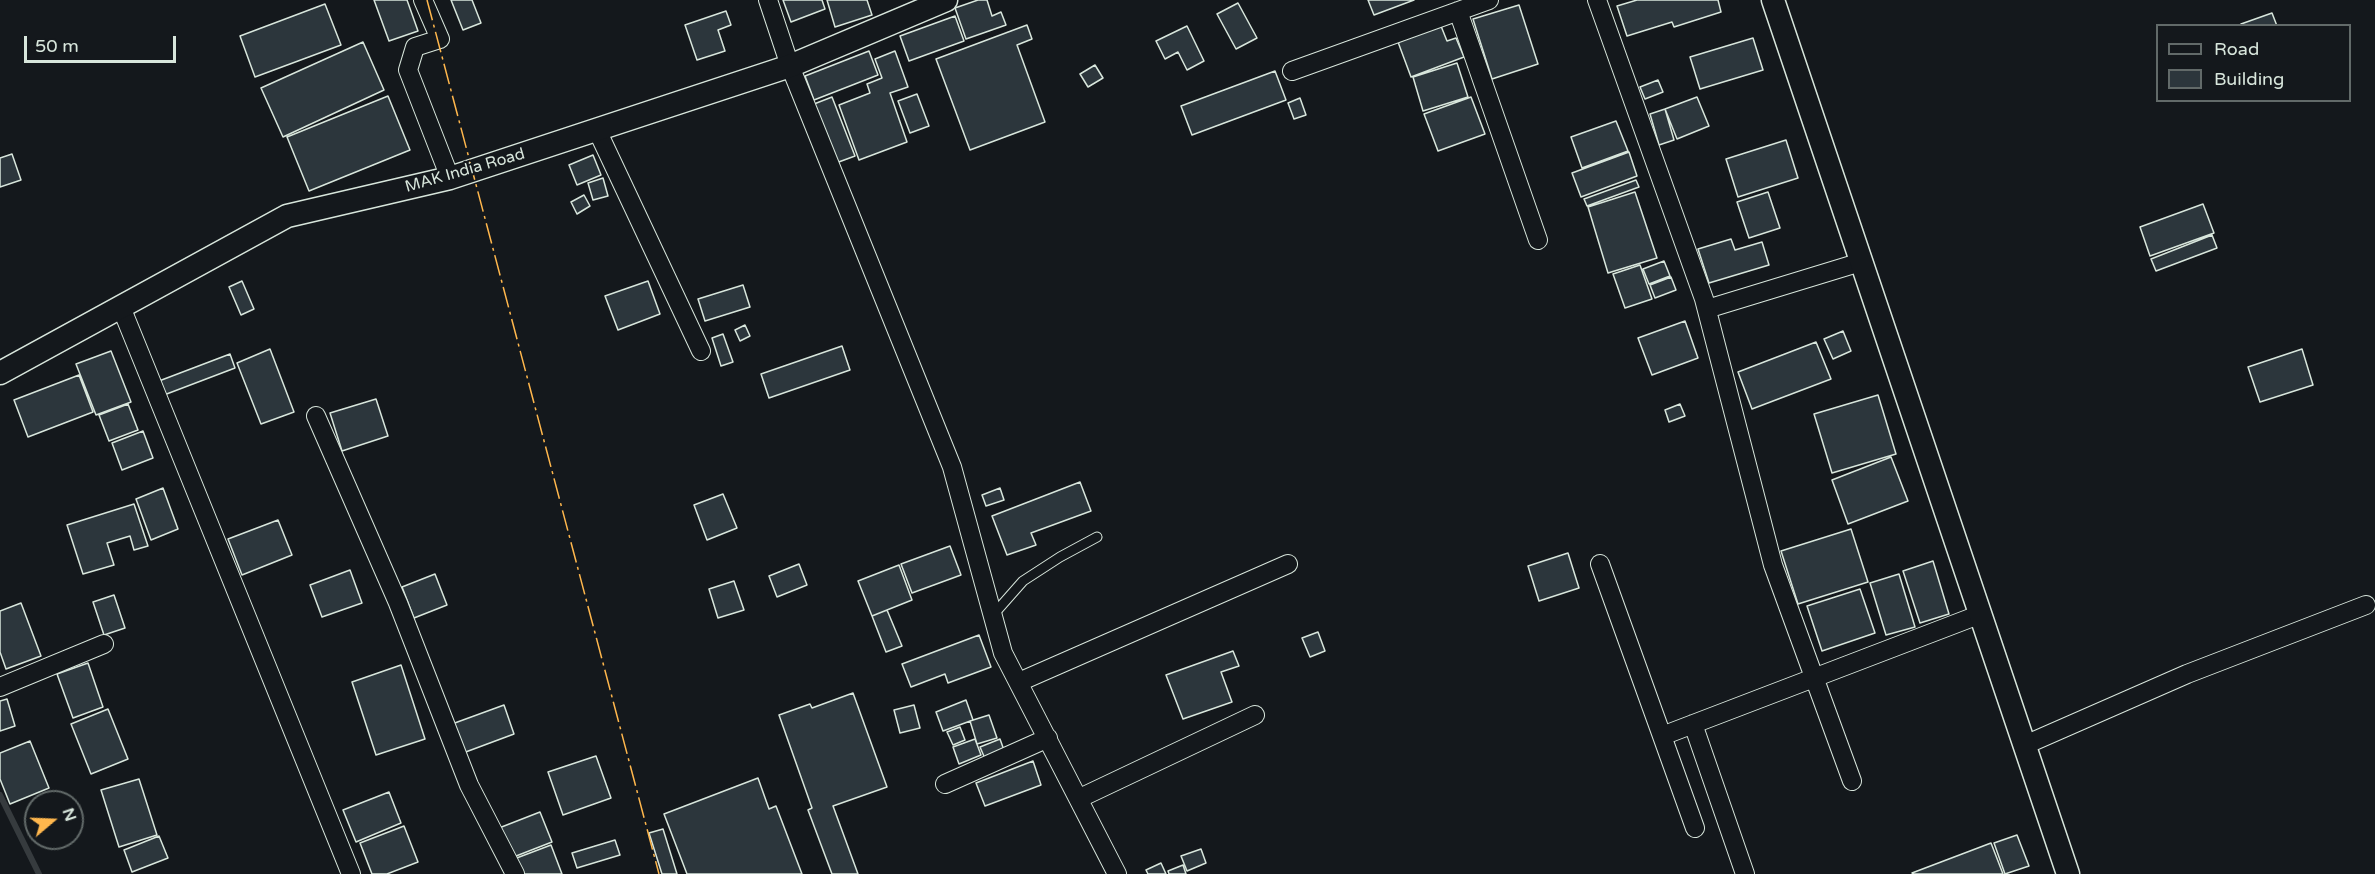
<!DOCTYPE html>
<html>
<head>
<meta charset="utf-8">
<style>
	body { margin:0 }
	#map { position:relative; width:2375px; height:874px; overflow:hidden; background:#14181c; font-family:"Varela Round",sans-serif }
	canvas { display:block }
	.legend { position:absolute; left:2156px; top:24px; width:195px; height:78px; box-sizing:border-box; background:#14181c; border:2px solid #626a69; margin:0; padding:8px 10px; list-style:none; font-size:18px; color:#d8e6dc }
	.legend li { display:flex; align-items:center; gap:12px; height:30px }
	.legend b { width:30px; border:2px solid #626a69 }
	.north { position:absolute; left:24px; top:790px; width:60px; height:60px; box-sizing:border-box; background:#14181c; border:2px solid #626a69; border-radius:50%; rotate:71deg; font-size:16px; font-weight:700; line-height:24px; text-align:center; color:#d8e6dc }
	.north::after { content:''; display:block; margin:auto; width:21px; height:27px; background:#ffb74d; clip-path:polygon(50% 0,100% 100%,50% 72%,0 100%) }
	.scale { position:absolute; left:24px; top:36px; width:152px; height:27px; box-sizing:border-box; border:3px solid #d8e6dc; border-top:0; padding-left:8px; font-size:18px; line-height:21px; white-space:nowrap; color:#d8e6dc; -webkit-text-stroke:4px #14181c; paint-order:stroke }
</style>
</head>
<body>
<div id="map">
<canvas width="2375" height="874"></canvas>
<ul class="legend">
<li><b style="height:8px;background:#14181c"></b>Road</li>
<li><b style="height:16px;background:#2c363c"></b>Building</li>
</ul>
<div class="north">N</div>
<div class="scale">50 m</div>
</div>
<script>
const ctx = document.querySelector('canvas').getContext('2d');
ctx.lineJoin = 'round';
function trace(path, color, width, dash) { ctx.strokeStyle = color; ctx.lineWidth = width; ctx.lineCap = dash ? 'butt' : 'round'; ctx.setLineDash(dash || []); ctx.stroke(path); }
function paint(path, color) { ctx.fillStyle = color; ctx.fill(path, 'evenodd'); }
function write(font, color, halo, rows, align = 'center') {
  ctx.font = font + ' "Varela Round",sans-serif'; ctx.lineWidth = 4.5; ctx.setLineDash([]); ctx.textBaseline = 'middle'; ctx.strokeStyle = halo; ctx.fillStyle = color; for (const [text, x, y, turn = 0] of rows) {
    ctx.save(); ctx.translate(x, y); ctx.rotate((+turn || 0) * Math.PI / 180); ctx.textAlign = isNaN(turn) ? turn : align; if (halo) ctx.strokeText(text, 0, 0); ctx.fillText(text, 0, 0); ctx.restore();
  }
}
trace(new Path2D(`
	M0,795L39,874`), '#363b3e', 6);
const building = new Path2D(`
	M374,0H407L418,31L389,41Z
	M451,0H472L481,23L463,30Z
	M783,0H822L825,9L791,22Z
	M827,0H867L872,15L835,27Z
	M978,0H987L992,16L1001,12L1006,25L966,39L955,8Z
	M1368,0H1414L1374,15Z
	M1637,0H1718L1721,12L1674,27L1672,22L1627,36L1617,6Z
	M1238,3L1257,38L1236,49L1217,14Z
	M325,4L341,45L255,77L240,36Z
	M1519,5L1538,64L1492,79L1473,19Z
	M726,11L731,25L718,30L725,51L697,60L685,25Z
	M2272,13L2277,26H2242L2241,24Z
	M955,16L964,41L909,61L900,36Z
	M1027,25L1032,39L1017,45L1045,122L970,150L936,59Z
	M1187,26L1204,61L1187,70L1178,52L1165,59L1156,41Z
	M1441,26L1447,41L1456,38L1464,57L1411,77L1398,42Z
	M1753,38L1763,70L1700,89L1690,57Z
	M363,42L384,90L283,137L261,88Z
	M869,51L878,75L814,100L805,76Z
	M895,51L908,87L890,93L907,142L859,160L839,105L870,93L867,84L882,78L875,59Z
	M1457,63L1468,97L1423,111L1413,77Z
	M1095,65L1103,78L1088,87L1080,74Z
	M1275,71L1286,100L1192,135L1181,106Z
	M1658,80L1663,92L1645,99L1640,87Z
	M917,94L929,126L910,133L898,101Z
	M388,96L410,150L309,191L287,137Z
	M832,97L855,156L836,163L814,104Z
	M1471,97L1485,134L1438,151L1424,114Z
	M1697,97L1709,126L1677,139L1665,109Z
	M1300,98L1306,115L1294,119L1288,103Z
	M1665,109L1674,140L1659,145L1650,114Z
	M1616,121L1628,151L1582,168L1571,137Z
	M1786,140L1798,178L1738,197L1726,159Z
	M1629,152L1637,176L1581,197L1572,173Z
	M12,154L21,180L0,187V158Z
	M593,155L601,175L577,185L569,165Z
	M603,178L608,196L593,200L588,183Z
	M1636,180L1639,187L1587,206L1584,199Z
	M1635,192L1657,258L1608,273L1588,207Z
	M1768,192L1780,228L1749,238L1737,202Z
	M584,195L590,206L577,214L571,202Z
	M2203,204L2214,233L2150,256L2140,227Z
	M2212,235L2217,248L2156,271L2151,259Z
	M1731,239L1735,250L1762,242L1769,265L1709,283L1698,249Z
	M1664,261L1670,276L1649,284L1643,269Z
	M1640,265L1652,299L1625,308L1613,274Z
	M1671,277L1676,290L1655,298L1650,285Z
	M242,281L254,309L241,315L229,287Z
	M648,281L660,314L618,330L605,296Z
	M743,285L750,307L705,321L698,299Z
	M1685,321L1698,358L1652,375L1638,338Z
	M745,325L750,336L740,341L735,330Z
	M1843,331L1851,351L1833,359L1824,339Z
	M723,334L733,362L721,366L712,338Z
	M1816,342L1831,379L1752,409L1738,372Z
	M842,346L850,370L769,398L761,374Z
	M270,349L294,412L261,424L237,363Z
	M2302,349L2313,385L2260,402L2248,367Z
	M111,351L131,402L96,415L76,364Z
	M230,354L235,368L164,395L159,381Z
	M79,375L93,412L28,437L14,400Z
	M1878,395L1896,454L1832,473L1814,414Z
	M376,399L388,436L342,451L330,413Z
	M128,404L138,430L109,441L99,415Z
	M1680,404L1685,416L1669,422L1665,410Z
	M143,431L153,458L122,470L112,443Z
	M1891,457L1908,501L1848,524L1832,480Z
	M1080,482L1091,511L1031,533L1036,545L1007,555L992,516Z
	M163,488L178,529L151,540L136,499Z
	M1000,488L1004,500L986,506L982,495Z
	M723,494L737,528L707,540L694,505Z
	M134,504L148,546L134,550L130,536L107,543L114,565L83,574L67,525Z
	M278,520L292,555L242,575L228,539Z
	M1851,529L1868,582L1798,604L1781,551Z
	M950,546L961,575L912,593L901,564Z
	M1568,553L1579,588L1539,601L1528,566Z
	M1933,561L1949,614L1920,623L1903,571Z
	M799,564L807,585L777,597L769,576Z
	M899,565L912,600L872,616L858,581Z
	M350,570L362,603L322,617L310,585Z
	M435,574L447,605L414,618L402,587Z
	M1899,574L1915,627L1886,635L1870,583Z
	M734,581L744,610L718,618L709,589Z
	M1860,589L1875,633L1822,651L1807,606Z
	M114,595L125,628L104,635L93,602Z
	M21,603L41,656L6,669L0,652V611Z
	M887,610L902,646L886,652L872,616Z
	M1318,632L1325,651L1310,657L1302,638Z
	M979,635L991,667L948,683L945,674L911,687L902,664Z
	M1233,651L1239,666L1221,672L1232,702L1183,719L1166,675Z
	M88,663L103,707L73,718L57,674Z
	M401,665L425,739L376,755L352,682Z
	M853,693L887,787L833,806L858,874H832L808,810L812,808L779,715L810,704L812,708Z
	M7,699L15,726L0,731V701Z
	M966,700L973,720L943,731L936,712Z
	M504,705L514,734L463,753L452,724Z
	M914,705L920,728L900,733L894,710Z
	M108,709L128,759L91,774L71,724Z
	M989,715L997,738L977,744L970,721Z
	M960,727L965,740L953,745L947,732Z
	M975,739L981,755L959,764L953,747Z
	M1000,739L1005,753L986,761L980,747Z
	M30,741L49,788L10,804L0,779V753Z
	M596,756L611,798L563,815L548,772Z
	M1033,761L1041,785L985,806L976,783Z
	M758,778L769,809L776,806L802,874H687L664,814Z
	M139,779L157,835L119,847L101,790Z
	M389,792L401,823L356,842L343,810Z
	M540,812L552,842L511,858L499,828Z
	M404,826L418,862L387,874H372L360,843Z
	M663,829L677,874H662L649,833Z
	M2017,835L2029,866L2005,874L1994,843Z
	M159,836L168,858L132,872L124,850Z
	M615,840L620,855L577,868L572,853Z
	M1991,843L2003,874H1913L1912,873Z
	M551,845L562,874H520L514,859Z
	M1201,849L1206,863L1187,871L1181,856Z
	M1161,863L1166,874H1148L1146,870Z
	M1183,865L1186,874H1169L1168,871Z`);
paint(building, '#2c363c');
trace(building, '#d8e6dc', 1.5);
const service = new Path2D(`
	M993,615L1023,581L1060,557L1097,537`);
const minor = new Path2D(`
	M423,0L440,39L415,47L408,70L450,178
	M768,0L790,66L952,467L1003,653L1117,874
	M1597,0L1704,299L1773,565L1852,781
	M1458,11L1538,240
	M1292,71L1489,0
	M597,130L701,351
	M121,307L351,874
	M1707,309L1861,262
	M316,416L398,603L469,785L515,874
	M1600,564L1662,736L1981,614
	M1019,682L1288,564
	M0,687L104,644
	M1693,724L1745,874
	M1662,736L1695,828
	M2025,745L2187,674L2366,605
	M945,784L1048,738
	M1080,798L1255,715`);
const tertiary = new Path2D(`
	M1773,0L2068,874
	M0,373L287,216L450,178L790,66L946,0`);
trace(service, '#d8e6dc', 11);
trace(minor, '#d8e6dc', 20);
trace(tertiary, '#d8e6dc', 25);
trace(service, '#14181c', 9);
trace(minor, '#14181c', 18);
trace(tertiary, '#14181c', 22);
trace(new Path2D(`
	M427,0L659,874`), '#ffb74d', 1.5, [21, 4.5, 3, 4.5]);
write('16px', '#d8e6dc', '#14181c', [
	["MAK India Road",465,171,-16]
]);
</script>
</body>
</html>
